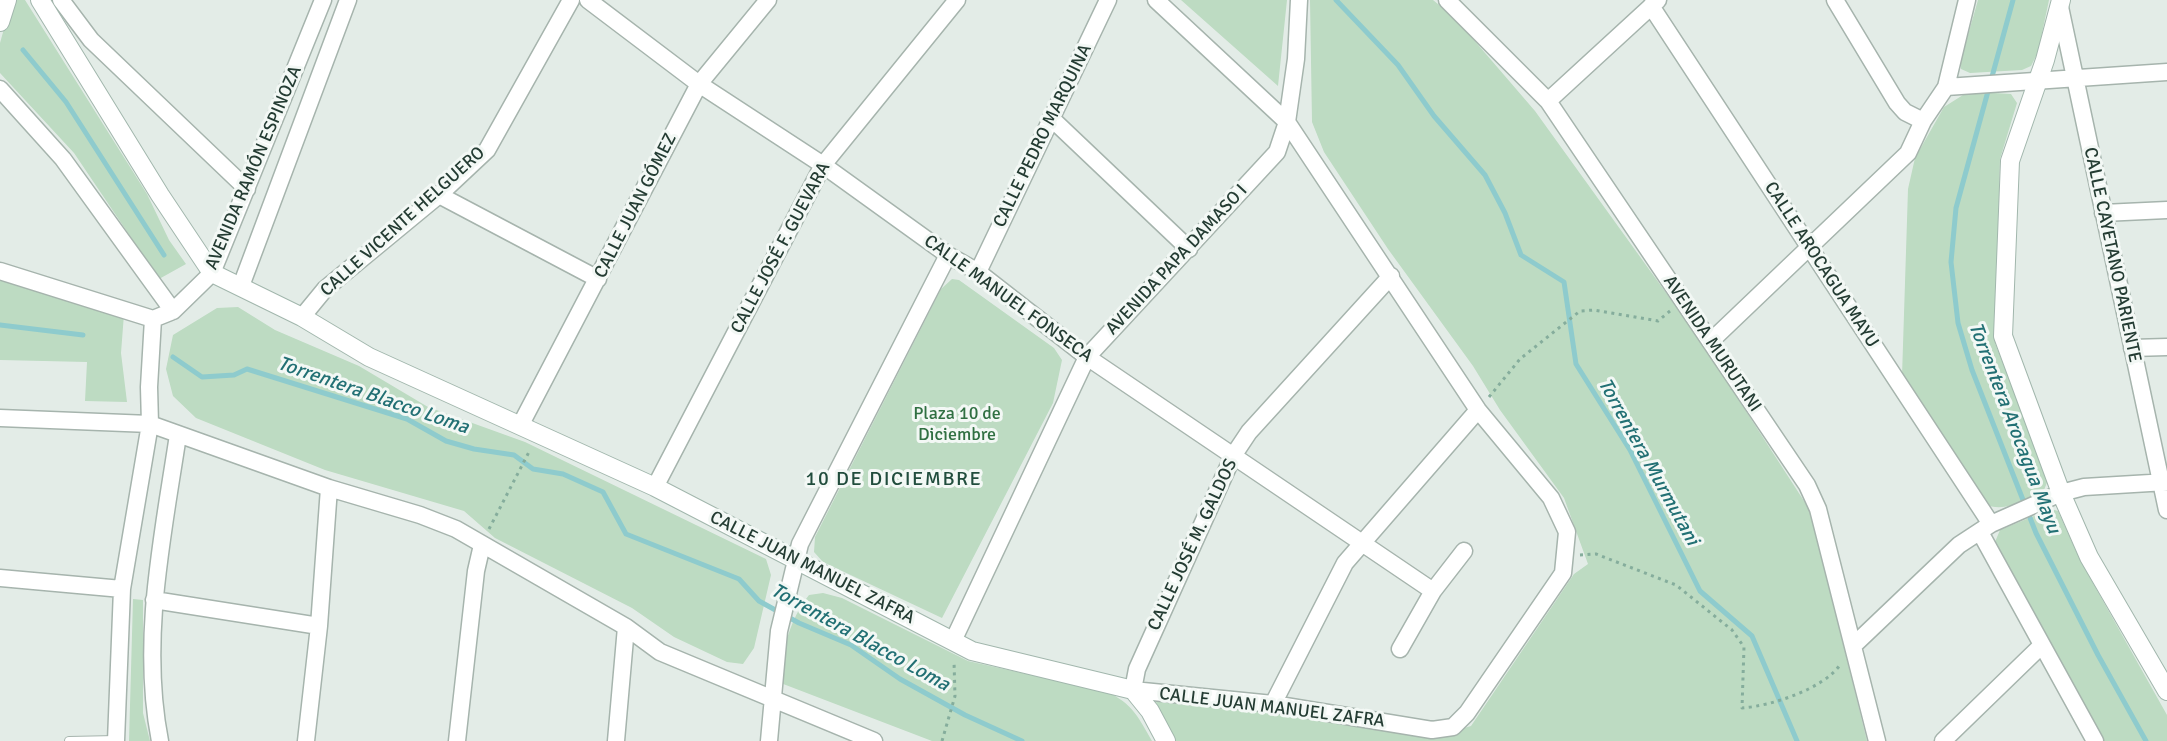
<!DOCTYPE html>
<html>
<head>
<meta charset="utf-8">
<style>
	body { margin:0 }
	canvas { display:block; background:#e3ece7 }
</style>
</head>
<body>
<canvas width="2167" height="741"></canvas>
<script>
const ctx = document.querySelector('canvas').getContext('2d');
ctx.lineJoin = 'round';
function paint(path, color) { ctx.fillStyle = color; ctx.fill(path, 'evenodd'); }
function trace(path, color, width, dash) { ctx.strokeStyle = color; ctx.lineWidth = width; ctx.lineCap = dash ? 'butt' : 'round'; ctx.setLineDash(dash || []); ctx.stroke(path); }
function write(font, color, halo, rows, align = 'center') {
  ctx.font = font + ' Signika,sans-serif'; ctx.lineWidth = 6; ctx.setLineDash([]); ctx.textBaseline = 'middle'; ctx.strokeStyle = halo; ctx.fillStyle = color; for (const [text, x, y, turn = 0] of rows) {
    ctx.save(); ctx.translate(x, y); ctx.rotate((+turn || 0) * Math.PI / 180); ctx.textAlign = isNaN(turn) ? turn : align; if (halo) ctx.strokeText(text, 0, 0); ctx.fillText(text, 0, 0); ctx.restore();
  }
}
paint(new Path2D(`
	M12,0H25L147,194L169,240L186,264L159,279L74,153L0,73V43Z
	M1181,0H1287L1278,86Z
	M1310,0H1433L1455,18L1535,111L1700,340L1804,501L1811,514L1867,741H1175L1153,696L1326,722C1373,714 1427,741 1471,726L1574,574L1588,564L1564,498L1500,410L1473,366L1388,249L1324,152L1312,122Z
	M1978,0H2049L2038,52L2031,66L2022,70L1970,73L1961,69L1960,63Z
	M1978,92L2011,94L2017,103L2000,159L1995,343L2048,480L2044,490C2024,499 2006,514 1984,504L1902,376L1908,189L1915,158L1944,107L1963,95Z
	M0,279L124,314L121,353L127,402L85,401L87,362L0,360Z
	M952,279L959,280L1054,348L1062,360L1053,403L942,618L823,562L814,552L815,537L941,289Z
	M238,307L275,330L359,366L428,407L525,442L766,559L771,575L754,648L743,664L727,662L674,637L632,608L495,538L464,511L325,470L196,418L173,396L166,369L173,335L217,308Z
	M2051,509L2058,511L2080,560L2167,715V741H2103L1995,542L2000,530Z
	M823,593L842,598L968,661L1107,692C1132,703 1139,718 1152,741H932L778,682C783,651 789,620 809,595Z
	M133,599L143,600V713L150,741H129Z`), '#bddbc2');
trace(new Path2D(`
	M1336,0L1398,65L1434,116L1485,175L1505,213L1521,255L1564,282L1576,364L1630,450L1700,591L1752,636L1797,741
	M2013,0L1956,208L1951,262L1958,323L1972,370L2036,533L2098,655L2146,741
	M23,50L66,102L164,255
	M0,325L83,335
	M173,357L202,377L234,375L247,369L407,419L446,441L474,449L514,455L533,469L563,474L603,492L626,534L739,579L759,601L799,623L851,645L900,679L965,715L1022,741`), '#8ecbcd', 5);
const lane = new Path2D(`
	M69,741L116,740`);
const street = new Path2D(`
	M61,0L91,40L247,189
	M588,0L699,84L823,165L948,255L978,272L1087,357L1433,591
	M1156,0L1287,122L1478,410L1551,498L1567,532L1563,573L1467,713L1453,727L1432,730L1273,704L1133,690L1137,669L1233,456L1249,432L1391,276
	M1447,0L1548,101L1807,485L1818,509L1877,741
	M1835,0L1897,103L1905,112L1923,121
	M1651,6L1991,524
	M2060,7L2167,510
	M1946,87L2167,72
	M0,89L63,159L173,311
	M1548,101L1658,0
	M1051,118L1189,249
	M439,195L598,279
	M2103,213L2167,210
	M0,271L153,319
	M978,272L1108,0
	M241,286L348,0
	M302,317L325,289L439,195L487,150L571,0
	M1711,341L1908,153L1923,121L1946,87L1967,0
	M2132,348L2167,347
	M0,418L150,424L329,488L420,515L456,529L626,627L660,652L874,741
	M521,424L699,84L768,0
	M655,487L823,165L957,0
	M1980,532L2095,741
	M0,578L122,589
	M154,600L319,626
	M953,641L1087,357L1277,152L1287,122L1296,59L1299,0
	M1854,645L1959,545L1991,524L2061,493L2084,487L2167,482
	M1400,649L1433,591L1464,551
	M1273,704L1345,563L1478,410
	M116,741L122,589L150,424L149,387L153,319L173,311L212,273L323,0
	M160,741C140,640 163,535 178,435
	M306,741L319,626L329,488
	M457,741L476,571L482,545
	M616,741L626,627
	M769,741L779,631L800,544L948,255
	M1943,741L2041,646`);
const secondary = new Path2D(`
	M40,0L160,195L212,273L302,317L369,357L655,487L972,651L1133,690L1150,711L1166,741
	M2061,0L2045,60L2010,161L2003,336L2061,493L2089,557L2167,691
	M0,22L7,0`);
trace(lane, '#a6b4ad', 10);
trace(street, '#a6b4ad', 19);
trace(secondary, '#a2b7ad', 20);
trace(new Path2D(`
	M1489,397L1520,359L1580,311L1594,310L1658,321L1670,311
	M489,529L530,450
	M1580,555L1596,554L1676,585L1732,630L1744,647L1742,708C1771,706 1823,689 1840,665
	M942,741L955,696L954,661`), '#85ad9c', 3, [3, 4.5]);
trace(lane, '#fff', 8);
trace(street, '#fff', 16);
trace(secondary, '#fff', 18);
write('18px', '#243c33', '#f3f8f5', [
	["CALLE PEDRO MARQUINA",1043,136,-64],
	["AVENIDA RAMÓN ESPINOZA",254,168,-67],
	["CALLE JUAN GÓMEZ",636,206,-63],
	["CALLE VICENTE HELGUERO",403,222,-42],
	["CALLE JOSÉ F. GUEVARA",781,248,-62],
	["CALLE CAYETANO PARIENTE",2112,255,78],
	["AVENIDA PAPA DAMASO I",1177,260,-47],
	["CALLE AROCAGUA MAYU",1821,265,57],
	["CALLE MANUEL FONSECA",1008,299,36],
	["AVENIDA MURUTANI",1712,344,56],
	["CALLE JOSÉ M. GALDOS",1193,545,-65],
	["CALLE JUAN MANUEL ZAFRA",812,568,27],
	["CALLE JUAN MANUEL ZAFRA",1272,708,7]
]);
write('18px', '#307042', '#f3f8f5', [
	["Plaza 10 de",957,414],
	["Diciembre",957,435]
]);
write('italic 20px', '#227074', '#f3f8f5', [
	["Torrentera Blacco Loma",373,396,19],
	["Torrentera Arocagua Mayu",2014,428,69],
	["Torrentera Murmutani",1648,462,61],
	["Torrentera Blacco Loma",860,638,29]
]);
ctx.letterSpacing = '1.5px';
write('20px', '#214d3d', '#f3f8f5', [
	["10 DE DICIEMBRE",894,480]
]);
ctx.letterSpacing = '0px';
</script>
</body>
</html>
